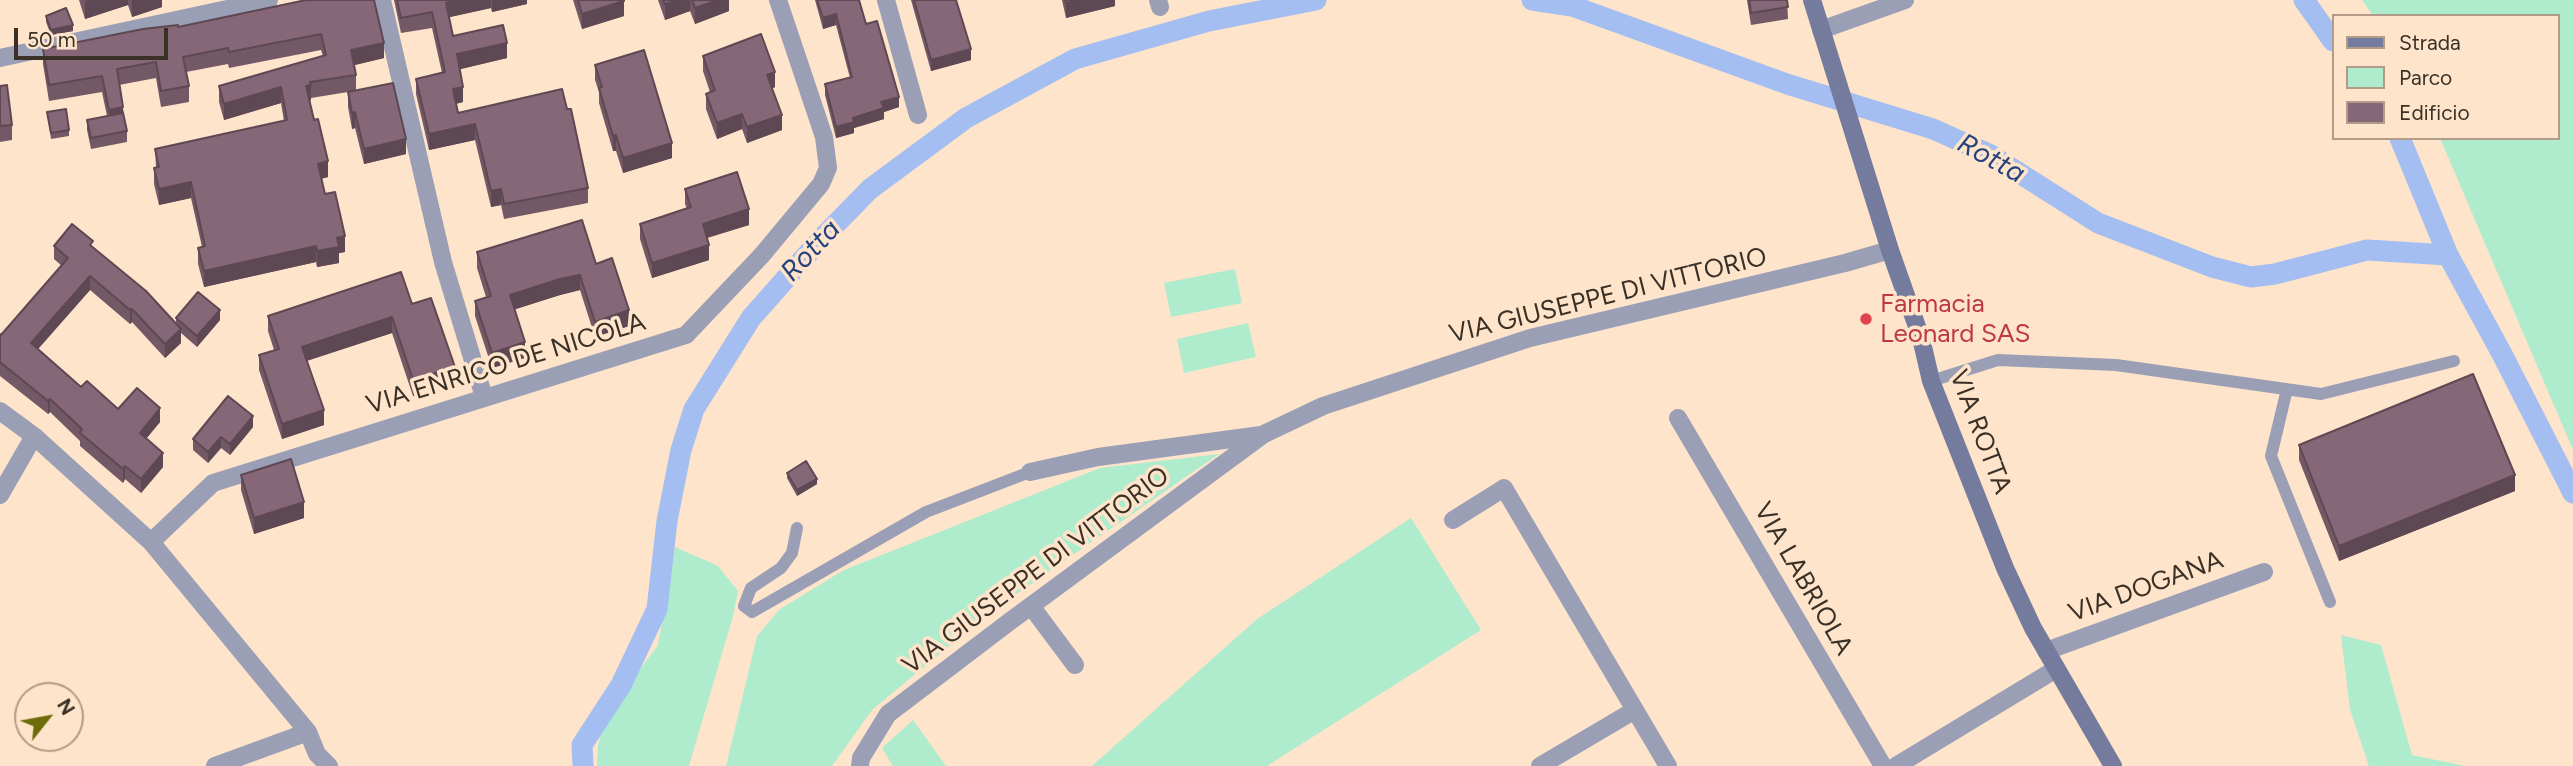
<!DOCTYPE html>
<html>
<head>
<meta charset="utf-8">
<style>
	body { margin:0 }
	#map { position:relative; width:2573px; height:766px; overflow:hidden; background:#fee4ca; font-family:Figtree,sans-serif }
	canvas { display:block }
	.legend { position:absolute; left:2332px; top:14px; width:228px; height:126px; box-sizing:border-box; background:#fee4ca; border:2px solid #b09c88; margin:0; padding:9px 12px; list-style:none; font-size:21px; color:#3a3026 }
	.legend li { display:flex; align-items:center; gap:14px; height:35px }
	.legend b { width:35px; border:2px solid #b09c88 }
	.north { position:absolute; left:14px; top:682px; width:70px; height:70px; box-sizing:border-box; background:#fee4ca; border:2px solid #b09c88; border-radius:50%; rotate:59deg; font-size:19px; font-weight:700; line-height:28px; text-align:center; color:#3a3026 }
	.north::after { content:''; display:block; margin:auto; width:24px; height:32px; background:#6d6c0a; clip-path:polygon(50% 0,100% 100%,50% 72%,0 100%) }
	.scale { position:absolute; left:14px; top:28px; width:154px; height:32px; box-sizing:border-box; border:4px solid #3a3026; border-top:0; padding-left:9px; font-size:21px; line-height:24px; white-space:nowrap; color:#3a3026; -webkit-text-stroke:5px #fee4ca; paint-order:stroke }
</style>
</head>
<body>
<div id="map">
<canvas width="2573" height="766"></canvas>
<ul class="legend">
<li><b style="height:9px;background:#757b9d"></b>Strada</li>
<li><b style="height:19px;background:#afecce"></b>Parco</li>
<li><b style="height:19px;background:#866777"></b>Edificio</li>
</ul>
<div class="north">N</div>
<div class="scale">50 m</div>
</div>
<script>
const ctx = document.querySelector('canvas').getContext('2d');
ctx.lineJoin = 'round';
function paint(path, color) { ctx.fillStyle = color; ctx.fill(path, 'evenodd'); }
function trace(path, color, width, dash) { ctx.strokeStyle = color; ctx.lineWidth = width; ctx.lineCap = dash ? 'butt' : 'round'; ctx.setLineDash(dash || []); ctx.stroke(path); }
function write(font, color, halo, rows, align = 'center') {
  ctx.font = font + ' Figtree,sans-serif'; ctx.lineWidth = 7; ctx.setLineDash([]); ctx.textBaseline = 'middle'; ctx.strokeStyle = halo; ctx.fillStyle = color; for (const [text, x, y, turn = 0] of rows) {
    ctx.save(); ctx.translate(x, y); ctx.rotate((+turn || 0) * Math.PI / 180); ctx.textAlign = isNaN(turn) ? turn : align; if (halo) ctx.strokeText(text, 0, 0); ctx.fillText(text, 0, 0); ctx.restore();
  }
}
paint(new Path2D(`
	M2362,0H2573V450L2440,138H2557V16H2373Z
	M1235,269L1242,303L1171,317L1164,283Z
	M1248,323L1256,357L1184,373L1177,339Z
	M1219,454L989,613L872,710L832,766H726L757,636L780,609L844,570L1100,468Z
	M1411,518L1481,630L1267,766H1092L1257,619Z
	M675,547L718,566L738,591L733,616L689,766H597L598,745L607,714L658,645Z
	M2341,635L2381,645L2412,755L2465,766H2369L2350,710Z
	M913,720L946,766H893L882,748Z`), '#afecce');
trace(new Path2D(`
	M1532,0L1572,6L1787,84L1933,129L1991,155L2098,223L2212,267L2251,277L2275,274L2367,250L2448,255
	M2304,0L2333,41
	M2400,138L2448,255L2502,354L2573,493
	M583,766L582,745L621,685L657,609L667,521L681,450L694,409L751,318L821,239L870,189L966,118L1075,59L1209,21L1316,0`), '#a4bef1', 21);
trace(new Path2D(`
	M1931,381L1998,360L2116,365L2321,394L2454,361
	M2287,389L2271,456L2330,602
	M797,528L792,553L781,568L751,588L744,606L752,612L926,512L1030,472`), '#9a9fb6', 12);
trace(new Path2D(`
	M382,0L443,262L484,397
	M886,0L918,115
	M1158,0L1160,7
	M1821,30L1905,0
	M0,58L269,0
	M0,411L34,436L151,542L308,732L317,754L329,766
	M1678,418L1883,766
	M1030,472L1098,457L1261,435
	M0,495L34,436
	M1453,520L1504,488L1668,766
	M151,542L213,483L686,335L762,255L821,184L828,168L824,137L778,0
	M1031,606L1075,665
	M2046,651L2264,572
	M215,766L308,732
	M860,766L861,758L888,714L1009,622L1264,434L1323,406L1530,338L1845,263L1890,250
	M1540,766L1635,710
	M1896,766L2056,669`), '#9a9fb6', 18);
trace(new Path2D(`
	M1812,0L1890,250L1921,338L1931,381L2005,568L2033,628L2113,766`), '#757b9d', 18);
paint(new Path2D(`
	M79,0H162V7L132,17L128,5L85,19Z
	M306,0L384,58L354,65L356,75V90L406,154L364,164L355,128L352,129L348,107V92L311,98L310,101L328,177L321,179L325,194L345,252L339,253V263L317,267L316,262L204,287L198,264V248L202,247L191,198L159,205L154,184V168L156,167L155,149L284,121L281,103L224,120L219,102V86L323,56L321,50L229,68L228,64L186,72L189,86V102L161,107L156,78L119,85L127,131V142L91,149L87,130V120L107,116L102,92L49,101L43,64V49L178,27Z
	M394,0H527V4L492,12L491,8L449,17L453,36L507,58L460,69L463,102L456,104L458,113L567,109L588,188V203L504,219L501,205L491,207L475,140L429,150L416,94V79L442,73L432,28L401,33Z
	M573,0H624V16L582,29Z
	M658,0H729V11L695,24L690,11L665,20Z
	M815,0H859L866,24L899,107L884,112V119L854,128V133L836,138L825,95V84L850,78L836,25L823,29Z
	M911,0H956L971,60L931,71Z
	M1062,0H1115V6L1066,18Z
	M1747,0H1787L1788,19L1751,25Z
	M46,16L73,31L51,35L46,22Z
	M703,56L775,87L772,89L782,130L747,143L742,129L717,139L706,109V94L710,92L703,71Z
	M595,65L672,158L623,173L616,151H613L599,103V92L595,80Z
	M0,86L12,125V140L0,142Z
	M47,112L69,130V136L51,139Z
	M685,189L749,225L707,238L709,260L652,278L640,239V224L687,209L685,204Z
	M54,246L93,247L176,324V318L220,320L197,347L181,333V343L165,358L132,322L130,324L90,290L38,349L81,387L118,409L160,422L146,439L163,467L141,493L125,479L123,483L80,446V441L50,412L48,414L0,376V334L1,335L62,266L54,259Z
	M477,252L596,264L629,326L595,337L580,290L560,295L515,309L525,358L492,368L475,316V301L486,297L477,268Z
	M412,304L455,382L413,396L392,333L307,361L324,425L282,439L259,370V355L274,350L268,331V316Z
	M253,427L230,455L221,448L208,463L193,450V439Z
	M2299,445L2515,491L2339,561L2299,460Z
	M787,473L817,484L797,496L787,478Z
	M241,475L304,518L254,534L241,490Z`), '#735966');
paint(new Path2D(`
	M89,0H128V5L85,19V1Z
	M132,0H162V7L132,17Z
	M457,0H491V8L446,18V3Z
	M492,0H527V4L492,12Z
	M677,0H690V11L665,20V4Z
	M718,0H729V11L695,24V8Z
	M1080,0H1115V6L1066,18V3Z
	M624,1V16L582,29V14Z
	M836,14V25L823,29V18Z
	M73,25V31L51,35V30Z
	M384,43V58L351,66V50Z
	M507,43V58L457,70V54Z
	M971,49V60L931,71V60Z
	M775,72V87L767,90V75Z
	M311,85V100L306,102V86Z
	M281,87V103L224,120V104Z
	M463,87V102L453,104V89Z
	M899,97V107L884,112V119L854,128V133L836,138V127L881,102Z
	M123,107V123L109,126V110Z
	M355,112V128L352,129V113Z
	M742,114V129L717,139V123Z
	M782,115V130L747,143V127Z
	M475,124V140L429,150V134Z
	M616,135V151H613V136Z
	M406,139V154L364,164V149Z
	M672,143V158L623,173V158Z
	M328,161V177L318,179V164Z
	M191,182V198L159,205V189Z
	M501,189V205L491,207V191Z
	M749,209V225L703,239V224Z
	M345,236V252L339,253V263L317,267V251L337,238Z
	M709,245V260L652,278V263Z
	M316,246V262L204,287V271Z
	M580,275V290L560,295L510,311V295L560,279Z
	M90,276V290L31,357V343Z
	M132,309V322L130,324V310Z
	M220,310V320L197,347V336Z
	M629,310V326L595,337V322Z
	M392,317V333L302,362V347Z
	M181,329V343L165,358V344Z
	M525,342V358L492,368V353Z
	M455,367V382L413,396V380Z
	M50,399V412L48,414V401Z
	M160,408V422L140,446V433Z
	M324,410V425L282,439V424Z
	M253,416V427L230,455V444Z
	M221,437V448L208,463V452Z
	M163,453V467L141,493V479Z
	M125,466V479L123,483V469Z
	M2515,475V491L2339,561V546Z
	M817,479V484L797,496V490Z
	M304,502V518L254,534V518Z`), '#5e4853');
const building = new Path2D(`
	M306,0H374L384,43L351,50L356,75L310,82L311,85L306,86L314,120L318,119L328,161L318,164L325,194L335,192L345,236L337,238L339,247L317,251L316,246L204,271L198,248L205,246L191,182L159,189L154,168L159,167L155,149L287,120L281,87L224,104L219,86L326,55L321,34L229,52L228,48L183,57L189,86L161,91L156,62L117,69L123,107L109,110L102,76L49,85L43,49L143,29L178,25V27Z
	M397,0H457L446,3L453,36L503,25L507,43L457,54L463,87L453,89L458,113L562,89L567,109H571L588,188L504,204L501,189L491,191L475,124L429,134L416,79L445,72L432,12L401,18Z
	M578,0H624V1L582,14Z
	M663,0H677L665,4Z
	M692,0H718L695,8Z
	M817,0H859L866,24L877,21L899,97L881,102L884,108L853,118L854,122L836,127L825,84L852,77L836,14L823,18Z
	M914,0H956L971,49L931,60Z
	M1065,0H1080L1066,3Z
	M1749,0H1787L1788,7L1751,13Z
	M66,8L73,25L51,30L46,16Z
	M761,34L775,72L767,75L782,115L747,127L742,114L717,123L706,94L715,90L703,56Z
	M644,50L672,143L623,158L616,135L613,136L599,88L602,87L595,65Z
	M393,83L406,139L364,149L355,112L352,113L348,92Z
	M7,85L12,125L0,126V86Z
	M66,109L69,130L51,133L47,112Z
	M123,113L127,131L91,138L87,120Z
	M737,172L749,209L703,224L709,245L652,263L640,224L691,207L685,189Z
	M582,220L596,264L612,258L629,310L595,322L580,275L560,279L510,295L525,342L492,353L475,301L491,296L477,252Z
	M72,224L93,241L90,245L146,291L181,329L165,344L132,309L130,310L90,276L31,343L81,387L87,381L118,409L137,388L160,408L140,433L163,453L141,479L125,466L123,469L80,433L82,429L50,399L48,401L0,362V334L1,335L68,258L54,246Z
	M401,272L412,304L431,298L455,367L413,380L392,317L302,347L324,410L282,424L259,355L279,349L268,316Z
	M198,292L220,310L197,336L176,318Z
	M2473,374L2515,475L2339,546L2299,445Z
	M228,396L253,416L230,444L221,437L208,452L193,439Z
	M291,459L304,502L254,518L241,475Z
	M806,461L817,479L797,490L787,473Z`);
paint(building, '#866777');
trace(building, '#5e4853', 2);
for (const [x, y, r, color] of [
	[1866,319,7,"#e0444e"]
]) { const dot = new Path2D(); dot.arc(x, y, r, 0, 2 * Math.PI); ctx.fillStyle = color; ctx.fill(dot); trace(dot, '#fee4ca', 2.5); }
write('26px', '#3a3026', '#fee4ca', [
	["VIA GIUSEPPE DI VITTORIO",1608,296,-14],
	["VIA ENRICO DE NICOLA",506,364,-17],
	["VIA ROTTA",1980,432,69],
	["VIA GIUSEPPE DI VITTORIO",1036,571,-37],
	["VIA LABRIOLA",1803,579,60],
	["VIA DOGANA",2146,587,-20]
]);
write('26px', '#be3a42', '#fee4ca', [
	["Farmacia",1880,304],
	["Leonard SAS",1880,334]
], 'left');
write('italic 28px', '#26427e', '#fee4ca', [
	["Rotta",1991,159,29],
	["Rotta",811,251,-47]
]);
</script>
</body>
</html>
